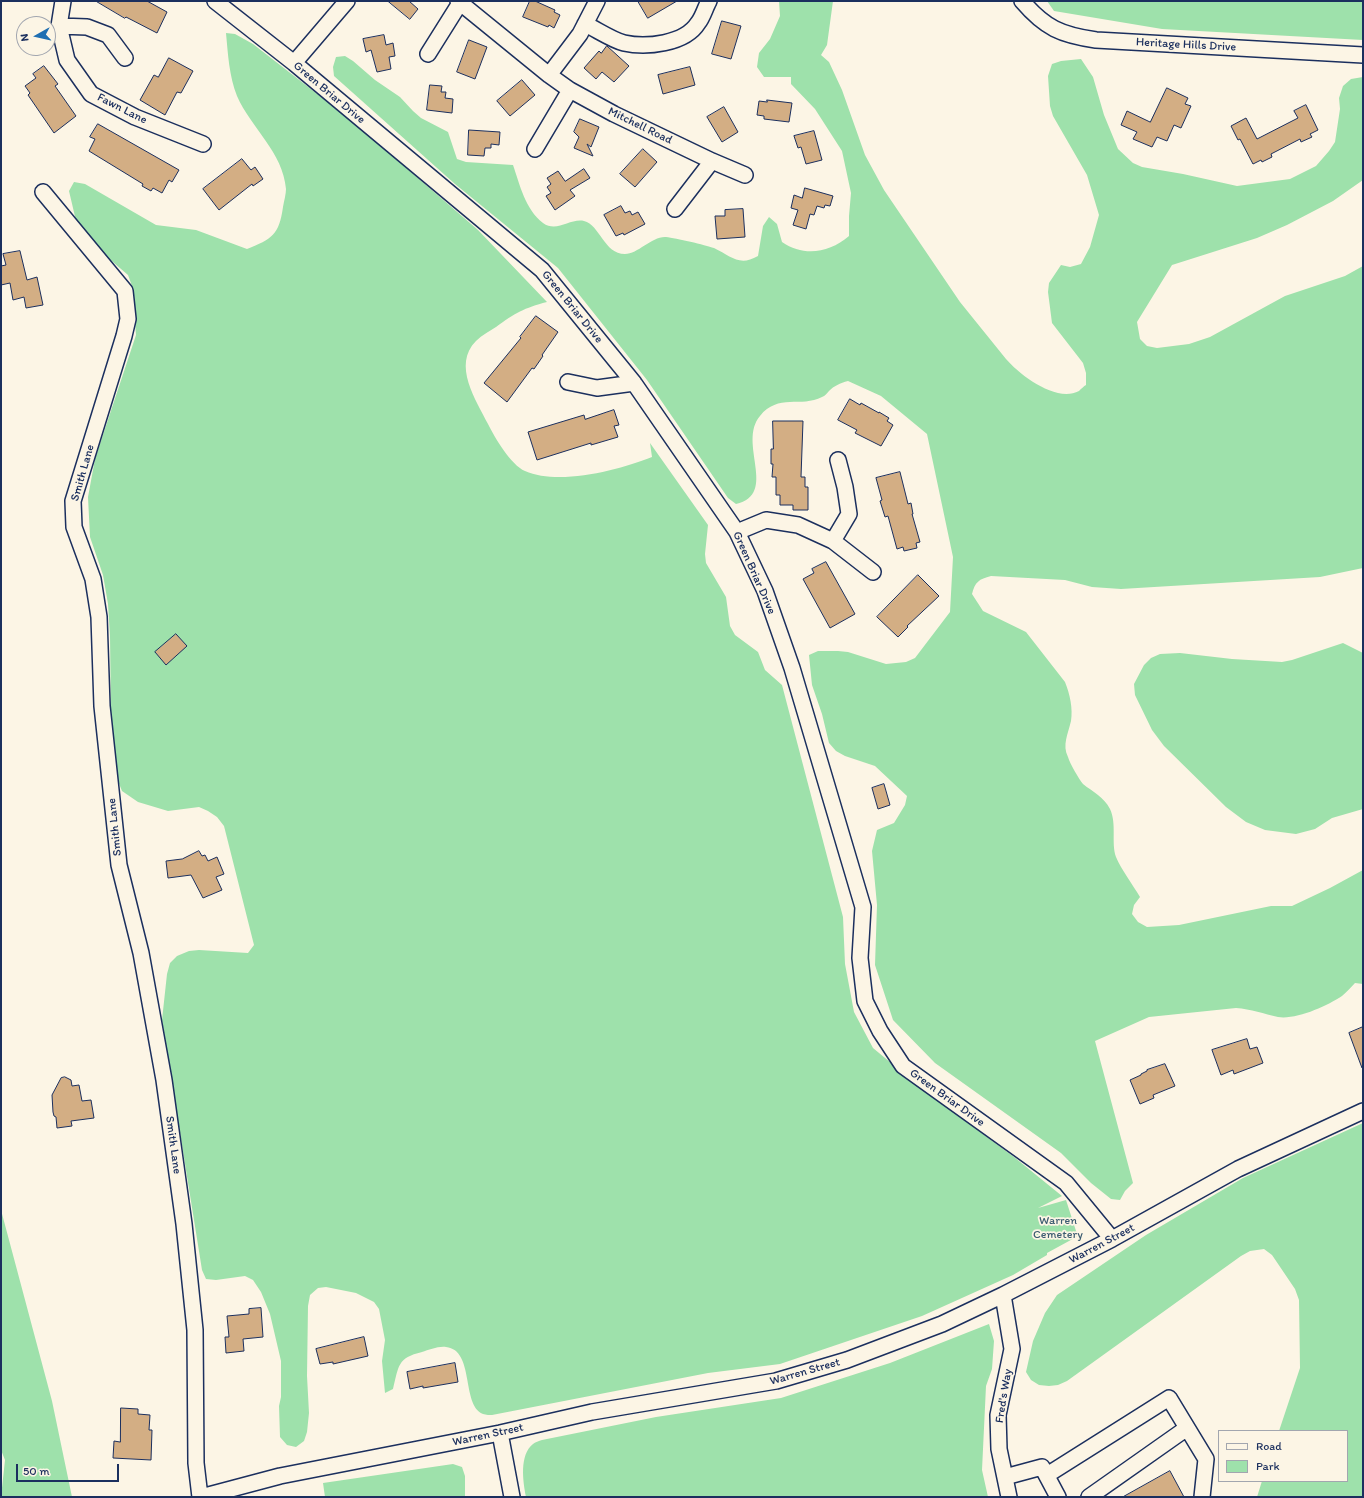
<!DOCTYPE html>
<html>
<head>
<meta charset="utf-8">
<style>
	body { margin:0 }
	#map { position:relative; width:1364px; height:1498px; overflow:hidden; background:#fcf5e5; font-family:Itim,sans-serif }
	canvas { display:block }
	.frame { position:absolute; inset:0; border:2px solid #1b2f5e; pointer-events:none }
	.legend { position:absolute; left:1218px; top:1430px; width:130px; height:52px; box-sizing:border-box; background:#fcf5e5; border:1px solid #a2a6af; margin:0; padding:5px 7px; list-style:none; font-size:12px; color:#1b2f5e }
	.legend li { display:flex; align-items:center; gap:8px; height:20px }
	.legend b { width:20px; border:1px solid #a2a6af }
	.north { position:absolute; left:16px; top:16px; width:40px; height:40px; box-sizing:border-box; background:#fcf5e5; border:1px solid #a2a6af; border-radius:50%; rotate:262deg; font-size:11px; font-weight:700; line-height:16px; text-align:center; color:#1b2f5e }
	.north::after { content:''; display:block; margin:auto; width:14px; height:18px; background:#1f6fb2; clip-path:polygon(50% 0,100% 100%,50% 72%,0 100%) }
	.scale { position:absolute; left:16px; top:1464px; width:103px; height:18px; box-sizing:border-box; border:2px solid #1b2f5e; border-top:0; padding-left:5px; font-size:12px; line-height:14px; white-space:nowrap; color:#1b2f5e; -webkit-text-stroke:3px #fcf5e5; paint-order:stroke }
</style>
</head>
<body>
<div id="map">
<canvas width="1364" height="1498"></canvas>
<div class="frame"></div>
<ul class="legend">
<li><b style="height:5px;background:#fcf5e5"></b>Road</li>
<li><b style="height:11px;background:#9ee1ab"></b>Park</li>
</ul>
<div class="north">N</div>
<div class="scale">50 m</div>
</div>
<script>
const ctx = document.querySelector('canvas').getContext('2d');
ctx.lineJoin = 'round';
function paint(path, color) { ctx.fillStyle = color; ctx.fill(path, 'evenodd'); }
function trace(path, color, width, dash) { ctx.strokeStyle = color; ctx.lineWidth = width; ctx.lineCap = dash ? 'butt' : 'round'; ctx.setLineDash(dash || []); ctx.stroke(path); }
function write(font, color, halo, rows, align = 'center') {
  ctx.font = font + ' Itim,sans-serif'; ctx.lineWidth = 3.5; ctx.setLineDash([]); ctx.textBaseline = 'middle'; ctx.strokeStyle = halo; ctx.fillStyle = color; for (const [text, x, y, turn = 0] of rows) {
    ctx.save(); ctx.translate(x, y); ctx.rotate((+turn || 0) * Math.PI / 180); ctx.textAlign = isNaN(turn) ? turn : align; if (halo) ctx.strokeText(text, 0, 0); ctx.fillText(text, 0, 0); ctx.restore();
  }
}
paint(new Path2D(`
	M779,1H833L827,45L821,55L829,62L842,90L865,155L884,190L960,302L1006,359C1020,375 1056,403 1079,391C1081,389 1084,386 1086,385V373L1083,363L1052,323L1048,292L1049,283L1061,265L1070,267L1081,264L1090,247L1099,215L1087,175L1053,116L1050,106L1048,76L1052,64L1061,61L1081,59L1093,77L1104,115L1118,149L1133,163L1142,167L1183,174L1237,186L1290,179L1316,166L1329,151L1335,142L1340,109L1339,98L1343,86L1351,79L1363,77V180L1333,201L1287,225L1257,238L1172,265L1137,322L1140,339L1147,346L1157,348L1189,344L1210,337L1285,296L1345,276L1363,266V568L1320,577L1121,589L1092,587L1065,580L991,576C979,579 975,582 972,594L983,611L1026,632L1065,682C1070,694 1073,709 1071,721C1068,734 1062,745 1068,757C1070,764 1079,779 1083,784C1093,792 1104,797 1110,809C1117,824 1111,843 1116,857C1121,869 1133,885 1140,897L1134,905L1132,914L1138,922L1147,927L1179,925L1271,906H1292L1330,888L1363,870V984L1355,983C1351,987 1347,992 1342,996C1327,1006 1296,1020 1278,1017C1264,1014 1251,1009 1236,1008L1149,1017L1095,1041L1133,1183L1125,1191L1120,1200L1111,1199L1091,1183L1061,1153L935,1063L893,1020L875,965L877,905L872,851L877,830L894,823L905,805L907,796L875,766L845,756L836,751L829,743L822,714L812,685L809,655L818,651H838L848,652L886,664L906,662L915,658L950,612L953,557L927,434L881,396L848,381C840,383 834,386 829,391C827,393 825,396 822,397C801,408 778,393 760,416C737,443 779,494 736,504L728,498L647,380L558,268L455,184L334,76L333,67L336,57L345,56L353,61L375,80L400,97L413,111L421,118L448,132L457,159L466,162L513,165C520,185 525,209 543,223C557,233 570,218 584,221C600,225 604,254 625,254C638,254 652,236 666,237C676,238 705,245 714,248C731,256 739,267 758,256L763,226L769,217L777,224L782,242C804,257 829,253 849,236V216L851,193L842,151L815,109L791,84V77H764L757,67L759,53L770,39L780,16Z
	M1047,1H1363V40L1162,29L1054,11Z
	M226,33L235,34L253,44L352,121L478,230L547,302C524,308 515,313 496,327C490,331 482,335 476,341C452,365 476,400 488,424C495,438 511,465 525,471C559,486 619,470 652,457L650,443L708,525L705,554L706,563L726,597L730,626L735,635L758,652L765,670L782,685L843,917L845,964L854,1012L873,1048L926,1092L1014,1157L1062,1196L1038,1208L1066,1200L1076,1231L1080,1235L1047,1253V1255L1013,1275L922,1316L780,1364L708,1373L492,1415C490,1415 486,1415 483,1414C461,1405 475,1350 446,1347C438,1346 429,1350 422,1352C397,1358 399,1366 393,1389L385,1393L382,1361L385,1340L379,1309L374,1302L356,1293L326,1287L318,1288L310,1295L308,1306L307,1376L309,1413L307,1432L304,1441L296,1447L287,1445L280,1437L279,1406L281,1397V1361L270,1314L261,1292L253,1280L245,1276L216,1280L206,1279L202,1270L162,1020L167,974L170,963L177,956L189,951L199,950L248,953L254,945L224,826L217,817L208,811L199,807L168,811L138,802L122,791L118,781L111,716L110,636L108,604L103,575L90,537L88,497L95,459L136,335L132,286L128,275L85,238L77,225L69,191L74,182L85,184L156,225L196,230L247,249C272,239 279,235 283,207C284,201 286,194 286,189C283,152 251,128 237,96C229,76 228,54 226,33Z
	M1343,643L1363,653V809L1332,818L1315,829L1296,834L1265,830L1246,822L1226,807L1164,746L1152,730L1135,695L1134,684L1144,665L1151,658L1160,654L1180,653L1232,659L1282,662L1292,660Z
	M1363,1123V1497H1257L1262,1481H1347V1431H1279L1300,1368L1299,1300L1295,1289L1272,1255L1264,1249L1250,1251L1241,1256L1067,1381L1058,1385L1049,1386L1039,1385L1031,1380L1026,1372L1033,1341L1045,1313L1057,1295L1146,1235L1243,1178Z
	M1,1210L52,1401L72,1497H1L5,1460L1,1450Z
	M989,1324L994,1341L992,1369L986,1386L982,1470L988,1497H526C523,1482 519,1455 533,1444C535,1442 539,1441 542,1440L656,1417L781,1398L890,1363Z
	M453,1464L462,1467L465,1476V1497H325L323,1483Z`), '#9ee1ab');
const building = new Path2D(`
	M96,1H147L167,12L157,33L126,17L125,18Z
	M388,1H409L418,9L410,19Z
	M530,1H535L555,10L554,12L560,15L554,28L549,25L548,27L523,17Z
	M638,1H677L648,18Z
	M722,21L741,26L731,59L712,54Z
	M384,35L386,45L393,43L395,56L389,57L391,69L377,72L371,50L366,52L363,39Z
	M469,40L487,47L475,79L457,72Z
	M607,46L629,66L614,82L602,72L596,79L584,68L599,51L601,53Z
	M169,58L193,71L181,93L177,92L165,115L140,100L154,75L158,77Z
	M44,66L58,84L55,86L76,116L54,133L28,95L30,93L25,86L36,78L33,74Z
	M690,67L695,85L663,94L658,75Z
	M522,80L535,95L510,116L497,101Z
	M430,85L442,86L441,92H446L445,98L453,99L452,113L427,110Z
	M1167,88L1188,98L1185,104L1191,106L1181,128L1174,125L1167,141L1157,137L1152,147L1133,139L1137,132L1121,125L1127,111L1150,122Z
	M767,100L792,103L789,122L764,119V116L757,115L759,101L767,102Z
	M1306,105L1318,130L1310,134L1312,137L1301,142L1300,139L1271,154L1272,157L1262,162L1261,160L1253,164L1240,139L1238,140L1231,126L1246,118L1257,139L1298,118L1294,111Z
	M724,107L738,132L722,142L707,117Z
	M580,119L599,127L591,147L587,144L593,156L574,148L579,137L574,132Z
	M98,124L179,170L172,182L169,180L162,193L153,188L151,191L142,186L143,184L89,151L95,139L90,137Z
	M469,130L500,132L499,145L491,144V148H485L484,156L468,155Z
	M814,131L822,160L806,164L801,147L798,148L794,136Z
	M643,149L657,162L635,187L620,174Z
	M242,159L251,170L255,167L263,179L253,186L252,184L219,210L203,189Z
	M584,169L590,178L570,190L575,196L555,210L546,196L551,193L547,187L551,184L547,178L558,171L565,181Z
	M805,188L833,196L830,206L825,205L824,208L817,206L814,215L810,214L806,229L793,225L798,210L791,208L794,195L802,198Z
	M621,206L625,213L630,211L632,215L638,212L645,224L624,235L623,233L616,236L604,215Z
	M743,209L745,237L717,239L715,216H725V210Z
	M20,251L27,280L37,277L43,305L26,308L24,297L13,300L10,283L1,285V266L6,265L3,254Z
	M536,316L558,332L542,355L543,356L534,369L532,368L507,402L484,383L521,338L520,337Z
	M850,399L860,405L861,403L879,413V412L889,418L887,421L893,425L881,446L855,433L857,430L838,420Z
	M614,410L619,425L614,426L618,437L591,445V443L537,460L528,432L584,415L585,419Z
	M773,421H803L801,477H805V487H808V510H793V505H780V495H776V477H772L773,464H771V449H773Z
	M900,472L908,504L911,503L913,514H912L920,542L916,543L917,548L904,551L903,547L897,549L888,516L885,517L880,501L882,500L876,478Z
	M826,562L855,614L830,628L803,579L814,573L812,569Z
	M918,575L939,596L907,626L908,627L898,637L877,617Z
	M176,634L187,646L166,665L155,652Z
	M884,784L890,805L878,809L872,788Z
	M199,851L202,856L205,855L208,861L217,857L224,874L216,877L222,890L203,898L191,875L168,878L166,861L182,859Z
	M1363,1027V1067L1362,1068L1349,1033Z
	M1247,1039L1250,1049L1257,1047L1263,1063L1234,1074L1233,1070L1221,1075L1212,1050Z
	M1165,1064L1175,1086L1153,1095L1154,1098L1140,1104L1130,1080L1141,1075V1074L1147,1071V1070Z
	M65,1077L71,1080L72,1086L79,1085L82,1101L91,1100L94,1118L71,1121L72,1126L57,1128L56,1117L54,1116L53,1112L52,1095L61,1078Z
	M261,1308L263,1337L243,1339L244,1351L226,1353L225,1337H229L227,1316L249,1314V1309Z
	M364,1337L368,1356L333,1364V1362L320,1364L316,1349Z
	M455,1363L458,1382L423,1388V1386L410,1389L407,1372Z
	M121,1408L138,1409V1414L150,1415L149,1430H152L151,1460L113,1458L114,1441L120,1442Z
	M1170,1471L1184,1497H1123Z`);
paint(building, '#d3ae84');
trace(building, '#1b2f5e', 1);
const minor = new Path2D(`
	M63,1L59,26L67,60L91,94L135,117L203,144
	M215,1L294,63L542,270L634,383L737,532L765,591L792,668L863,907L860,958L865,1001L880,1031L903,1066L1066,1183L1112,1239
	M458,1L549,75L570,90L614,114L712,161L745,175
	M1022,1C1045,28 1061,35 1096,40L1363,55
	M585,24C596,29 612,40 624,43C646,48 685,44 698,23C703,17 705,8 709,1
	M59,26L87,27L108,35L125,58
	M428,54L460,3
	M294,63L347,1
	M549,75L580,34L597,1
	M535,149L570,90
	M43,192L125,291L128,319L124,336L73,501L74,527L93,579L99,617L102,706L119,865L141,953L164,1080L184,1224L195,1330L196,1463L200,1497
	M675,209L712,161
	M568,382L597,388L634,383
	M737,532L766,520L798,525L833,541L873,572
	M833,541L849,514L845,487L838,460
	M1003,1295L1012,1349L998,1415L999,1449L1009,1497
	M500,1433L512,1497
	M1047,1475L1169,1398L1206,1459L1202,1497
	M1005,1477L1042,1467L1058,1497
	M201,1497L280,1476L500,1433L592,1412L776,1381L847,1360L942,1324L1003,1295L1112,1239L1238,1169L1363,1111
	M1089,1497L1187,1428`);
trace(minor, '#1b2f5e', 18);
trace(minor, '#fcf5e5', 15);
write('12px', '#1b2f5e', '#fcf5e5', [
	["Heritage Hills Drive",1186,45,3],
	["Green Briar Drive",329,93,40],
	["Fawn Lane",122,109,27],
	["Mitchell Road",640,126,26],
	["Green Briar Drive",572,307,51],
	["Smith Lane",83,473,-74],
	["Green Briar Drive",754,573,66],
	["Smith Lane",115,827,-96],
	["Green Briar Drive",947,1098,36],
	["Smith Lane",173,1145,82],
	["Warren Street",1102,1244,-28],
	["Warren Street",805,1372,-16],
	["Fred's Way",1004,1396,-81],
	["Warren Street",488,1435,-12]
]);
write('12px', '#3c5c71', '#fcf5e5', [
	["Warren",1058,1221],
	["Cemetery",1058,1235]
]);
</script>
</body>
</html>
